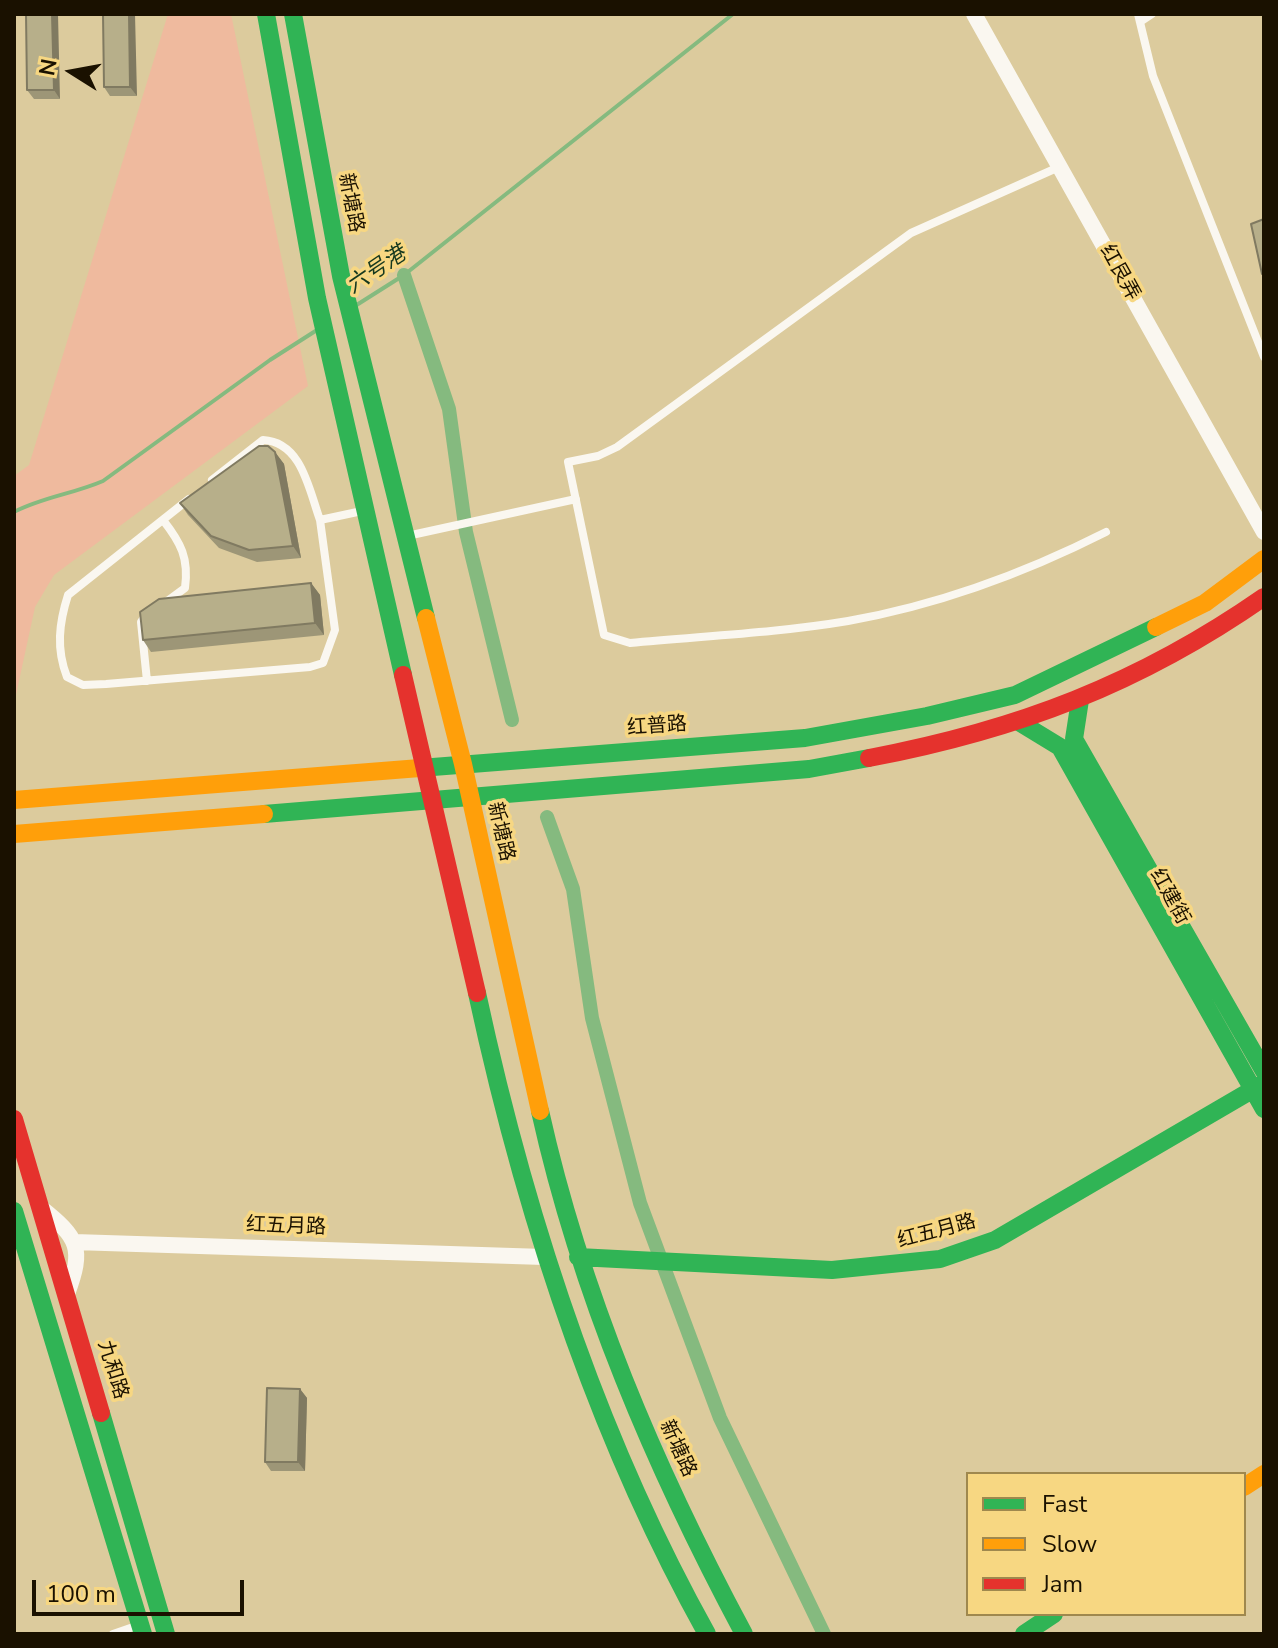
<!DOCTYPE html>
<html>
<head>
<meta charset="utf-8">
<style>
	body { margin:0 }
	#map { position:relative; width:1278px; height:1648px; overflow:hidden; background:#dccb9d; font-family:"Nunito Sans",sans-serif }
	canvas { display:block }
	.frame { position:absolute; inset:0; border:16px solid #1a1100; pointer-events:none }
	.legend { position:absolute; left:966px; top:1472px; width:280px; height:144px; box-sizing:border-box; background:#f7d782; border:2px solid #9f884e; margin:0; padding:10px 14px; list-style:none; font-size:24px; color:#1a1100 }
	.legend li { display:flex; align-items:center; gap:16px; height:40px }
	.legend b { width:40px; border:2px solid #9f884e }
	.north { position:absolute; left:32px; top:32px; width:80px; height:80px; -webkit-text-stroke:6px #f7d782; paint-order:stroke; rotate:281deg; font-size:22px; font-weight:700; line-height:32px; text-align:center; color:#1a1100 }
	.north::after { content:''; display:block; margin:auto; width:28px; height:36px; background:#1a1100; clip-path:polygon(50% 0,100% 100%,50% 72%,0 100%) }
	.scale { position:absolute; left:32px; top:1580px; width:212px; height:36px; box-sizing:border-box; border:4px solid #1a1100; border-top:0; padding-left:10px; font-size:24px; line-height:28px; white-space:nowrap; color:#1a1100; -webkit-text-stroke:6px #f7d782; paint-order:stroke }
</style>
</head>
<body>
<div id="map">
<canvas width="1278" height="1648"></canvas>
<div class="frame"></div>
<ul class="legend">
<li><b style="height:10px;background:#30b455"></b>Fast</li>
<li><b style="height:10px;background:#ff9f0a"></b>Slow</li>
<li><b style="height:10px;background:#e5322d"></b>Jam</li>
</ul>
<div class="north">N</div>
<div class="scale">100 m</div>
</div>
<script>
const ctx = document.querySelector('canvas').getContext('2d');
ctx.lineJoin = 'round';
function paint(path, color) { ctx.fillStyle = color; ctx.fill(path, 'evenodd'); }
function trace(path, color, width, dash) { ctx.strokeStyle = color; ctx.lineWidth = width; ctx.lineCap = dash ? 'butt' : 'round'; ctx.setLineDash(dash || []); ctx.stroke(path); }
function write(font, color, halo, rows, align = 'center') {
  ctx.font = font + ' "Nunito Sans","Noto Sans SC",sans-serif'; ctx.lineWidth = 7; ctx.setLineDash([]); ctx.textBaseline = 'middle'; ctx.strokeStyle = halo; ctx.fillStyle = color; for (const [text, x, y, turn = 0] of rows) {
    ctx.save(); ctx.translate(x, y); ctx.rotate((+turn || 0) * Math.PI / 180); ctx.textAlign = isNaN(turn) ? turn : align; if (halo) ctx.strokeText(text, 0, 0); ctx.fillText(text, 0, 0); ctx.restore();
  }
}
paint(new Path2D(`
	M168,14H231L308,386L54,575L35,607L14,704V476L29,465Z`), '#efba9e');
trace(new Path2D(`
	M355,306L404,275L733,14
	M14,512C43,497 73,494 103,481L270,360L317,330`), '#85ba7f', 4);
trace(new Path2D(`
	M404,275L449,409L466,532L512,720
	M547,817L573,889L592,1018L640,1203L720,1418L824,1634`), '#85ba7f', 14);
trace(new Path2D(`
	M1138,14L1153,76L1264,357
	M1140,22L1152,14
	M1059,167L911,233L617,447L598,456L568,462L604,635L630,643C702,636 776,633 848,621C938,605 1025,573 1106,532
	M212,480L263,440C302,442 309,490 320,520L362,511
	M189,499L68,595C59,623 56,649 67,677L83,685L106,684L310,667L323,663L335,630L320,520
	M163,520C181,543 189,558 185,588L166,602
	M407,536L576,499
	M145,616L141,622L147,681
	M113,1634L139,1625`), '#faf7f0', 8);
trace(new Path2D(`
	M974,14L1264,532
	M40,1207C79,1238 84,1248 67,1294
	M74,1242L544,1257`), '#faf7f0', 16);
trace(new Path2D(`
	M266,14L317,298L403,675
	M293,14L341,276L426,618
	M1080,700L1074,739L1264,1071
	M1019,722L1060,747L1264,1109
	M420,768L805,738L927,716L1015,695L1156,627
	M264,814L809,769L869,758
	M477,993C525,1216 596,1435 707,1634
	M540,1111C581,1295 655,1468 744,1634
	M14,1211L143,1634
	M578,1257L832,1270L940,1259L995,1240L1264,1083
	M101,1413L166,1634
	M1024,1634L1054,1614`), '#30b455', 18);
trace(new Path2D(`
	M426,618L463,764L540,1111
	M1156,627L1205,603L1264,559
	M14,800L420,768
	M14,834L264,814
	M1244,1487L1264,1474`), '#ff9f0a', 18);
trace(new Path2D(`
	M403,675L477,993
	M869,758C1017,730 1139,684 1264,597
	M14,1119L101,1413`), '#e5322d', 18);
paint(new Path2D(`
	M26,14L60,99H34L27,90Z
	M103,14L137,96H110L104,87Z
	M275,452L284,464L301,558L257,562L219,548L188,515L180,503Z
	M311,583L320,595L324,635L151,652L143,640Z
	M300,1389L307,1398L305,1471H271L265,1462Z`), '#9d9677');
paint(new Path2D(`
	M52,14H58L60,99L54,90Z
	M129,14H135L137,96L130,87Z
	M275,452L284,464L301,558L293,546Z
	M311,583L320,595L324,635L315,623Z
	M300,1389L307,1398L305,1471L298,1462Z`), '#807a61');
const building = new Path2D(`
	M26,14H52L54,90H27Z
	M103,14H129L130,87H104Z
	M1264,219V274H1262L1251,224Z
	M259,446H268L275,452L293,546L249,550L211,536L180,503Z
	M311,583L315,623L143,640L140,612L159,599Z
	M267,1388L300,1389L298,1462H265Z`);
paint(building, '#b7af8a');
trace(building, '#807a61', 2);
write('20px', '#1a1100', '#f7d782', [
	["新塘路",350,203,79],
	["红艮弄",1119,273,61],
	["红普路",657,727,-4],
	["新塘路",500,832,77],
	["红建街",1169,897,61],
	["红五月路",286,1227,2],
	["红五月路",937,1232,-15],
	["九和路",112,1370,73],
	["新塘路",677,1449,65]
]);
write('italic 22px', '#15381e', '#f7d782', [
	["六号港",377,271,-34]
]);
</script>
</body>
</html>
